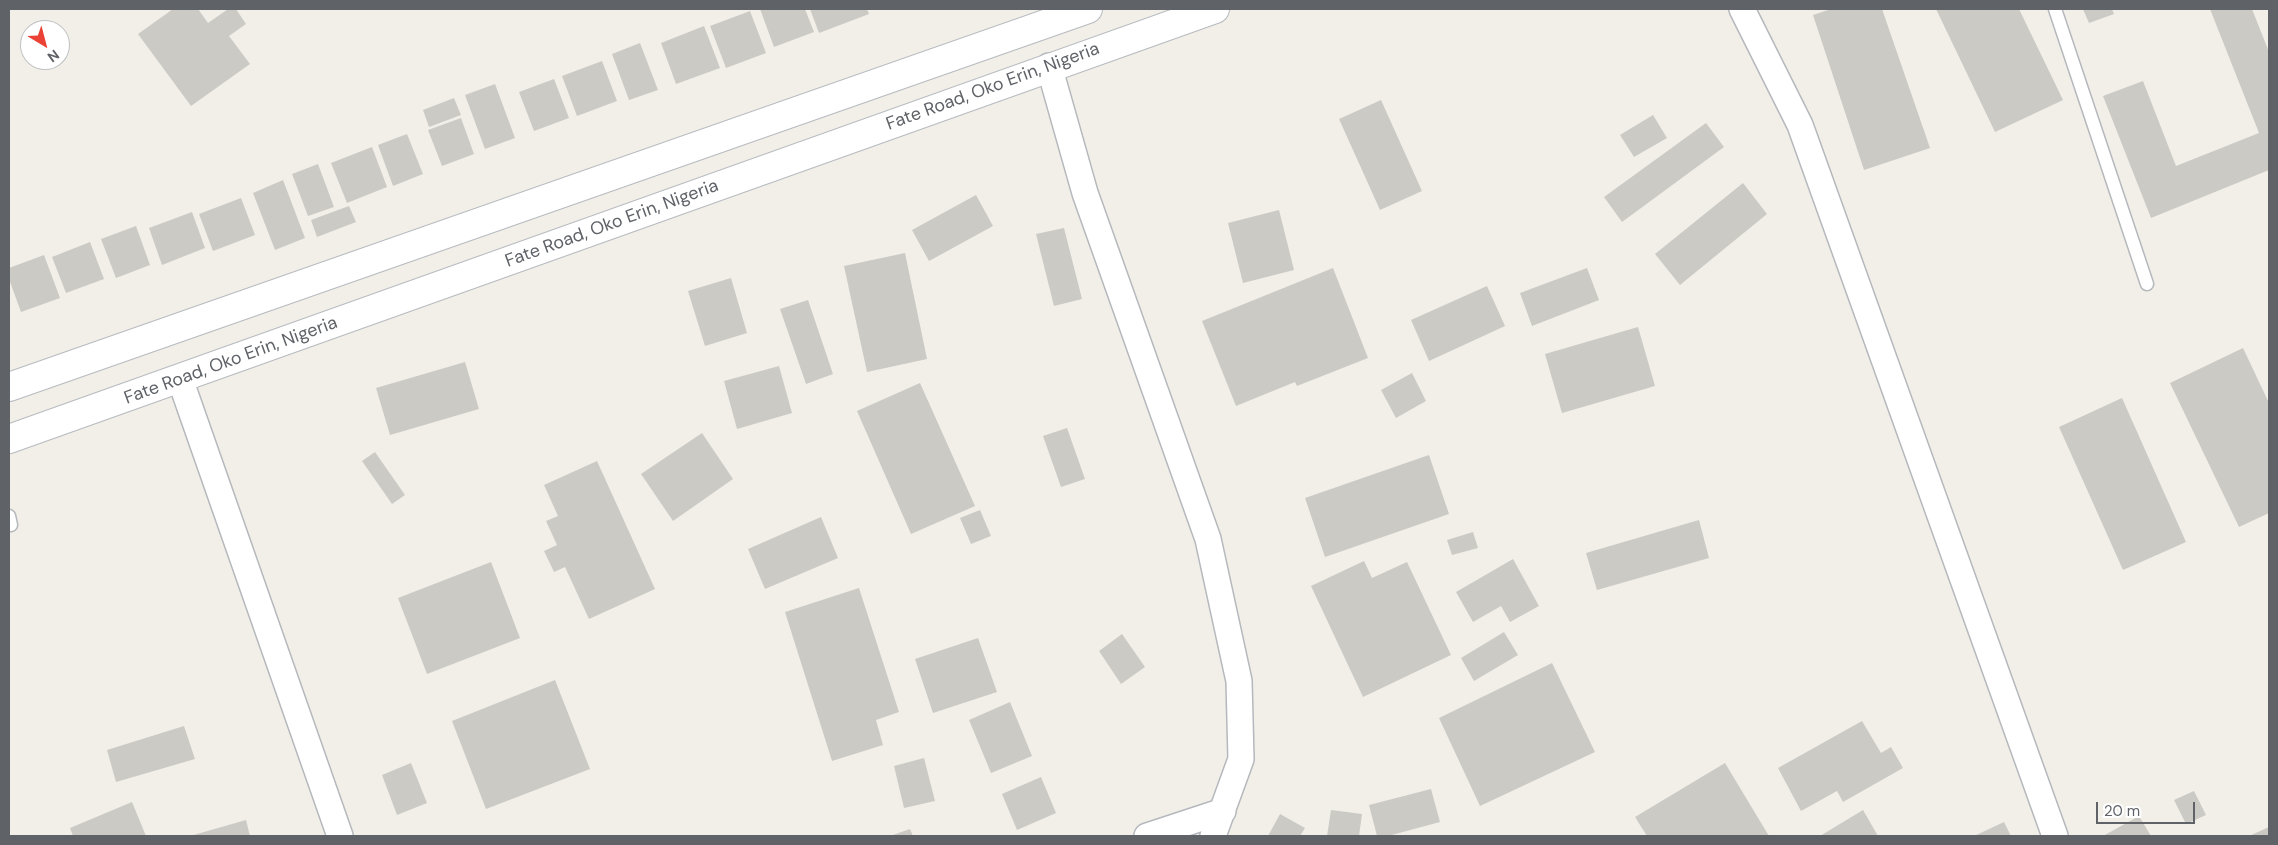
<!DOCTYPE html>
<html>
<head>
<meta charset="utf-8">
<style>
	body { margin:0 }
	#map { position:relative; width:2278px; height:845px; overflow:hidden; background:#f1efe8; font-family:"DM Sans",sans-serif }
	canvas { display:block }
	.frame { position:absolute; inset:0; border:10px solid #5f6368; pointer-events:none }
	.north { position:absolute; left:20px; top:20px; width:50px; height:50px; box-sizing:border-box; background:#fff; border:1px solid #bfc1c3; border-radius:50%; rotate:143deg; font-size:14px; font-weight:700; line-height:20px; text-align:center; color:#5f6368 }
	.north::after { content:''; display:block; margin:auto; width:18px; height:22px; background:#ea4335; clip-path:polygon(50% 0,100% 100%,50% 72%,0 100%) }
	.scale { position:absolute; left:2096px; top:802px; width:99px; height:22px; box-sizing:border-box; border:2px solid #5f6368; border-top:0; padding-left:6px; font-size:15px; line-height:18px; white-space:nowrap; color:#5f6368; -webkit-text-stroke:4px #fff; paint-order:stroke }
</style>
</head>
<body>
<div id="map">
<canvas width="2278" height="845"></canvas>
<div class="frame"></div>
<div class="north">N</div>
<div class="scale">20 m</div>
</div>
<script>
const ctx = document.querySelector('canvas').getContext('2d');
ctx.lineJoin = 'round';
function paint(path, color) { ctx.fillStyle = color; ctx.fill(path, 'evenodd'); }
function trace(path, color, width, dash) { ctx.strokeStyle = color; ctx.lineWidth = width; ctx.lineCap = dash ? 'butt' : 'round'; ctx.setLineDash(dash || []); ctx.stroke(path); }
function write(font, color, halo, rows, align = 'center') {
  ctx.font = font + ' "DM Sans",sans-serif'; ctx.lineWidth = 5; ctx.setLineDash([]); ctx.textBaseline = 'middle'; ctx.strokeStyle = halo; ctx.fillStyle = color; for (const [text, x, y, turn = 0] of rows) {
    ctx.save(); ctx.translate(x, y); ctx.rotate((+turn || 0) * Math.PI / 180); ctx.textAlign = isNaN(turn) ? turn : align; if (halo) ctx.strokeText(text, 0, 0); ctx.fillText(text, 0, 0); ctx.restore();
  }
}
paint(new Path2D(`
	M173,9H198L208,23L228,9H236L246,24L229,36L250,64L191,106L138,34Z
	M760,9H805L814,32L774,47Z
	M810,9H867L869,14L819,33Z
	M1831,9H1882L1930,148L1864,170L1813,15Z
	M1936,9H2019L2063,100L1995,132Z
	M2083,9H2112L2114,14L2089,23Z
	M2210,9H2252L2269,52V170L2151,218L2103,96L2143,81L2176,166L2259,133Z
	M750,11L766,53L726,68L710,26Z
	M704,26L720,68L676,84L661,43Z
	M640,43L658,90L629,100L612,54Z
	M602,61L617,101L577,116L562,76Z
	M554,79L569,118L534,131L519,92Z
	M495,84L515,138L485,149L465,95Z
	M454,98L461,115L429,127L423,110Z
	M1381,100L1422,191L1380,210L1339,119Z
	M1653,115L1667,138L1634,157L1620,135Z
	M461,118L474,154L442,166L428,130Z
	M1706,123L1724,147L1622,222L1604,197Z
	M407,134L423,174L393,186L378,145Z
	M372,147L387,187L347,203L331,163Z
	M318,164L334,207L308,216L292,174Z
	M283,180L305,238L275,250L253,193Z
	M1743,183L1767,214L1680,285L1655,254Z
	M976,195L993,226L929,261L912,230Z
	M241,198L255,235L213,251L199,214Z
	M349,206L356,222L317,237L311,220Z
	M1279,210L1294,270L1243,283L1228,223Z
	M192,212L205,248L162,265L149,228Z
	M136,226L150,265L116,278L101,239Z
	M1064,228L1082,299L1054,306L1036,234Z
	M90,242L104,279L66,293L52,257Z
	M905,253L927,359L867,372L844,266Z
	M44,255L60,298L21,312L9,279V268Z
	M1333,268L1368,358L1297,386L1295,382L1236,406L1202,321Z
	M1587,268L1599,300L1532,326L1520,293Z
	M731,278L747,333L705,346L688,291Z
	M1487,286L1505,326L1429,361L1411,320Z
	M808,300L833,374L806,384L780,309Z
	M1638,327L1655,386L1562,413L1545,354Z
	M2243,348L2269,403V513L2239,527L2170,383Z
	M465,362L479,409L390,435L376,388Z
	M779,366L792,413L737,429L724,381Z
	M1412,373L1426,401L1396,418L1381,390Z
	M920,383L975,506L911,534L857,411Z
	M2122,398L2186,542L2123,570L2059,427Z
	M1067,428L1085,479L1061,487L1043,436Z
	M702,433L733,479L673,521L641,474Z
	M375,452L405,495L392,504L362,461Z
	M1429,455L1449,514L1325,557L1305,498Z
	M597,461L655,589L589,619L565,567L554,572L544,551L557,545L546,521L558,516L544,485Z
	M980,510L991,536L971,544L960,518Z
	M821,517L838,558L765,589L748,549Z
	M1699,520L1709,558L1597,590L1586,553Z
	M1473,532L1478,548L1452,555L1447,540Z
	M1513,559L1539,606L1510,622L1501,606L1473,622L1456,592Z
	M1364,561L1372,578L1407,562L1451,655L1363,697L1311,586Z
	M491,562L520,638L427,674L398,598Z
	M859,588L899,712L876,720L883,745L832,761L785,612Z
	M1504,632L1518,655L1474,681L1461,658Z
	M1122,634L1145,667L1121,684L1099,651Z
	M978,638L997,692L933,713L915,659Z
	M1552,663L1595,752L1480,806L1439,718Z
	M555,680L590,769L486,809L452,721Z
	M1010,702L1032,756L991,773L969,720Z
	M1862,721L1881,753L1891,747L1903,768L1843,802L1837,791L1801,811L1778,768Z
	M184,726L195,759L116,782L107,750Z
	M924,758L935,801L904,808L894,766Z
	M411,763L427,803L397,815L382,775Z
	M1725,763L1769,836H1647L1635,817Z
	M1041,777L1056,813L1017,830L1002,794Z
	M1431,789L1440,822L1388,836H1377L1369,805Z
	M2194,791L2206,815L2186,824L2174,800Z
	M132,802L146,836H73L70,828Z
	M1331,810L1362,814L1359,836H1327Z
	M1863,810L1878,836H1820Z
	M1280,814L1305,828L1300,836H1268Z
	M2139,816L2151,836H2103Z
	M246,820L250,836H190Z
	M2004,822L2011,836H1974Z
	M2269,827V836H2249Z
	M910,829L913,836H890Z`), '#cccac5');
const lane = new Path2D(`
	M2055,9L2147,284
	M9,516L11,525`);
const street = new Path2D(`
	M1742,9L1800,125L2055,836
	M1049,66L1085,193L1208,539L1239,681L1241,759L1213,836
	M180,379L340,836
	M1147,836L1223,811`);
const secondary = new Path2D(`
	M9,387L1088,9
	M9,439L1215,9`);
trace(lane, '#b5b8bc', 15);
trace(street, '#b5b8bc', 28);
trace(secondary, '#b6babf', 30);
trace(lane, '#fff', 12);
trace(street, '#fff', 25);
trace(secondary, '#fff', 28);
write('18px', '#5f6368', '#fff', [
	["Fate Road, Oko Erin, Nigeria",993,87,-20],
	["Fate Road, Oko Erin, Nigeria",612,224,-20],
	["Fate Road, Oko Erin, Nigeria",231,361,-20]
]);
</script>
</body>
</html>
